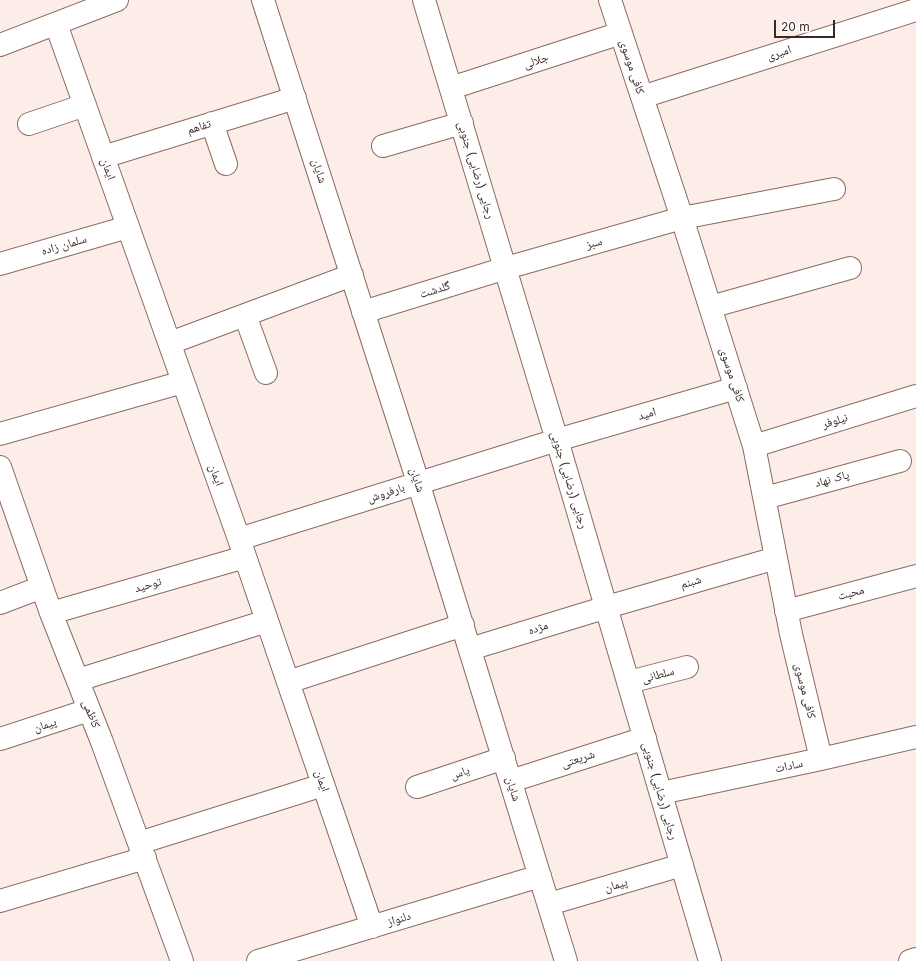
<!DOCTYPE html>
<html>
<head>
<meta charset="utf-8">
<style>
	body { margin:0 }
	#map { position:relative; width:916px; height:961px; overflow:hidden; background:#fdede8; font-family:Inter,sans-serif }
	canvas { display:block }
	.scale { position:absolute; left:774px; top:20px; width:61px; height:18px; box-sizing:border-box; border:2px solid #372924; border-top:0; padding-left:5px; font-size:12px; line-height:14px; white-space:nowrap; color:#372924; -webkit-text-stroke:3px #fefefe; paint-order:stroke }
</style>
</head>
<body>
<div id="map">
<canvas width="916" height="961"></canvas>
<div class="scale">20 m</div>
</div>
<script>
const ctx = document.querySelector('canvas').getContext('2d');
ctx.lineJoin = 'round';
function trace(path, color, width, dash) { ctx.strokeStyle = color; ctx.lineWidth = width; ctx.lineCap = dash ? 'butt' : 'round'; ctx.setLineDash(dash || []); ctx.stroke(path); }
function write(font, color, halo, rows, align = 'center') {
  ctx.font = font + ' Inter,"Noto Naskh Arabic",sans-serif'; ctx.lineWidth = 4; ctx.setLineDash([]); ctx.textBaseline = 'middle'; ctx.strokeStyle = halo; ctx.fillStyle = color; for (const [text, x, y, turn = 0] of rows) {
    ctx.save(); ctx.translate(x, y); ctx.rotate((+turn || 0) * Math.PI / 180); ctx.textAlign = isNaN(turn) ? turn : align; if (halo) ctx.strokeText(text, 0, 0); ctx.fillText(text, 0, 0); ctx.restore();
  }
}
const minor = new Path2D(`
	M263,0L418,482L566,961
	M424,0L557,440L710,961
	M610,0L682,218L754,446L791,634L821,759
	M56,24L239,539L372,927
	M0,45L117,0
	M451,88L621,33
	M642,97L916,10
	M212,123L226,164
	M29,124L85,105
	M383,146L462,123
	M103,157L295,98
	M0,264L128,227
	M710,307L850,268
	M363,312L506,268L682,218L834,189
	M245,315L266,373
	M170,343L352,275
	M0,434L183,382
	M754,446L916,396
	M0,467L51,613L102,742L182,961
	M765,498L900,461
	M239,539L557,440L736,388
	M0,603L42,587
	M786,611L916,576
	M51,613L245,557
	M470,649L607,607L776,558
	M78,680L267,621
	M288,682L463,625
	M629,682L687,667
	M0,739L89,710
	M511,781L645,738
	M417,787L504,758
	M661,793L821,759L916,737
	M139,843L323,785
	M0,901L145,858
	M549,904L682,865
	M258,961L540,876
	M910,961L916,959`);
trace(minor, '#8b6a5f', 24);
trace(minor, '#fff', 22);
write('12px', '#372924', '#fefefe', [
	["امیری",779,53,-18],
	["جلالی",536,61,-18],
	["کافی موسوی",632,67,72],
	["تفاهم",199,127,-17],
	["ایمان",108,169,70],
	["رجایی (رضایی) جنوبی",476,170,73],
	["شایان",319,171,72],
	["سبز",594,243,-16],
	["سلمان زاده",64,245,-16],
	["گلدشت",435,290,-17],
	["کافی موسوی",732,375,72],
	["امید",647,414,-16],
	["نیلوفر",835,421,-17],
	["ایمان",216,475,70],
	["پاک نهاد",832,479,-15],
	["شایان",417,480,72],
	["رجایی (رضایی) جنوبی",569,480,73],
	["بارفروش",386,493,-18],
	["شبنم",691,582,-16],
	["توحید",148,585,-16],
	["محبت",851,593,-15],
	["مژده",538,628,-17],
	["سلطانی",658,675,-15],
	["کافی موسوی",805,691,76],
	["کاظمی",91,714,68],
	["پیمان",45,725,-18],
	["شریعتی",578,759,-18],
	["سادات",789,766,-12],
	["یاس",460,773,-19],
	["ایمان",322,781,71],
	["شایان",513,789,73],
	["رجایی (رضایی) جنوبی",660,791,74],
	["پیمان",616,885,-16],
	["دلنواز",399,919,-17]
]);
</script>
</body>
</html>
